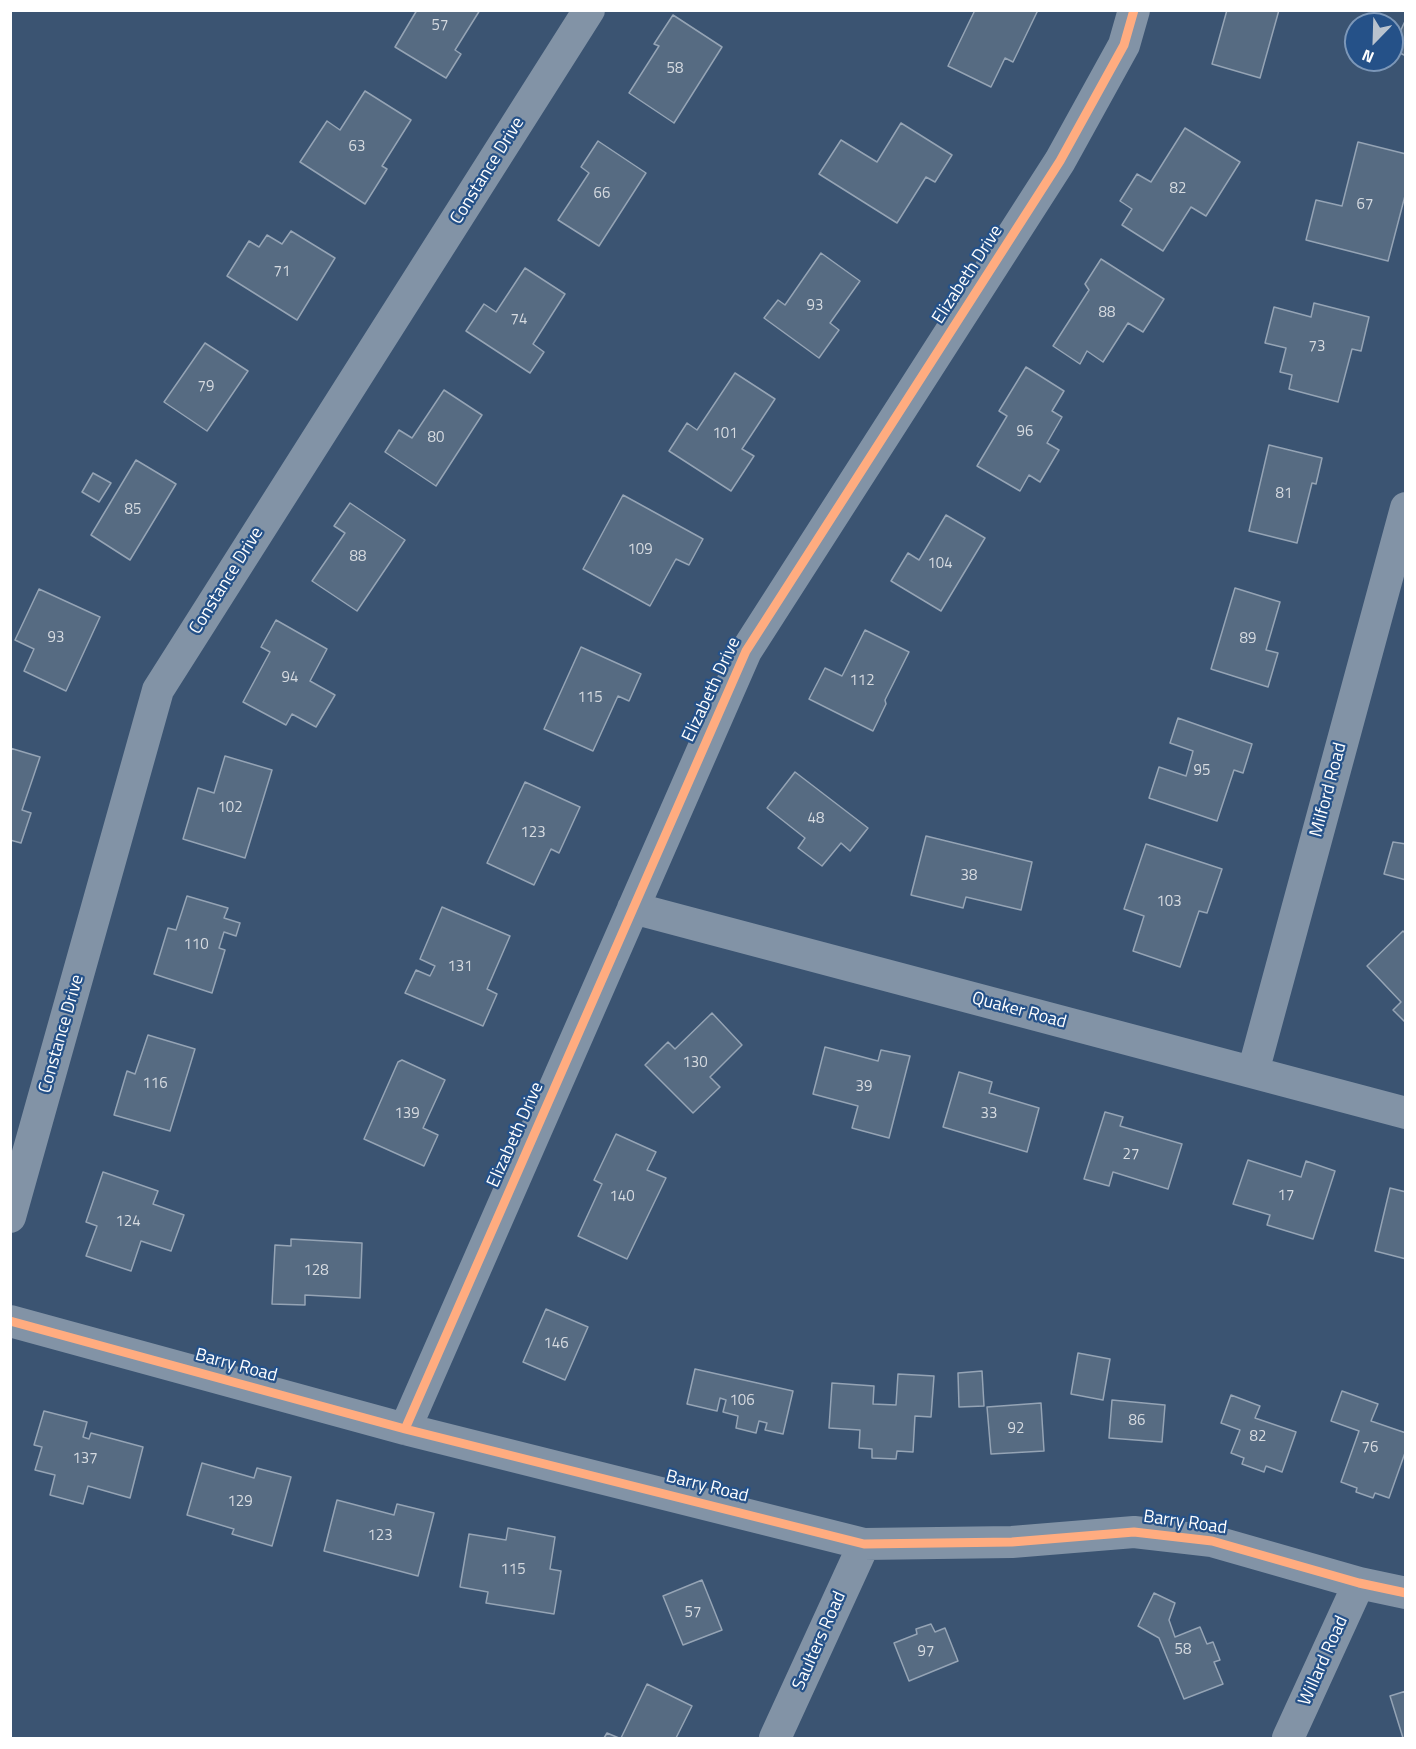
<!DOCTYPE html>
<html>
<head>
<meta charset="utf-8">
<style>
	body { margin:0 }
	#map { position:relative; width:1416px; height:1749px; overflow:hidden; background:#3b5472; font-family:"Titillium Web",sans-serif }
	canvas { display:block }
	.frame { position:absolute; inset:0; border:12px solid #fff; pointer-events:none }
	.north { position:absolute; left:1344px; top:12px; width:60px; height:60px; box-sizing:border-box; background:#255188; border:2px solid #7c97b8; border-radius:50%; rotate:203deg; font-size:16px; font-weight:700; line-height:24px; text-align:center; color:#fff }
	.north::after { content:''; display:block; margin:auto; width:21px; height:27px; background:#bac3ce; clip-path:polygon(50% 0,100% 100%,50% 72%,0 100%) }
</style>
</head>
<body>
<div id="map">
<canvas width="1416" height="1749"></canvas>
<div class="frame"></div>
<div class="north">N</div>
</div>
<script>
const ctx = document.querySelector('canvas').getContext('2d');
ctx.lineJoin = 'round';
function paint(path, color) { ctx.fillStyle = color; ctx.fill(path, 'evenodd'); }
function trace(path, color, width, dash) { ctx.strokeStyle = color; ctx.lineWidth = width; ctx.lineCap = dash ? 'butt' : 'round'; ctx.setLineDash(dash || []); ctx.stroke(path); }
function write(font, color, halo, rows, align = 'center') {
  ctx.font = font + ' "Titillium Web",sans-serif'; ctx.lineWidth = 4.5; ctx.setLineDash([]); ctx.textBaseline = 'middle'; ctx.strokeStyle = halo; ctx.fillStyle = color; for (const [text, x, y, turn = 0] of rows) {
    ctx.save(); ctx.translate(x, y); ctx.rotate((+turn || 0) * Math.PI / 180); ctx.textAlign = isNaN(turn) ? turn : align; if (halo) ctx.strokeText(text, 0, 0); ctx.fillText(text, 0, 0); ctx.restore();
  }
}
const building = new Path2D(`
	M417,10H480L455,50L461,54L446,78L395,47Z
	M975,10H1038L1013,62L1005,58L991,87L948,66Z
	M1227,10H1279L1260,78L1212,64Z
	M673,15L722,47L674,123L629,93L659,46L654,44Z
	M1406,19V56L1392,49Z
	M365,91L411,120L382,166L387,169L365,204L300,162L327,121L340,130Z
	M901,123L952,155L935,182L926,177L897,223L819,174L841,140L877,162Z
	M1185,128L1240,162L1206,216L1191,207L1163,251L1122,225L1132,209L1120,201L1137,174L1151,182Z
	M598,141L646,173L599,246L558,220L589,173L581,167Z
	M1358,142L1406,154V192L1388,261L1306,240L1316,200L1342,206Z
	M291,231L335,258L297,320L227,276L249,241L259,247L267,235L282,244Z
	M821,253L860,281L830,323L839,330L819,358L764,318L778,300L785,305Z
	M1101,259L1164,299L1143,332L1128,323L1103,362L1087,351L1080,364L1053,346L1089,290L1085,284Z
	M525,268L565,294L533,344L544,352L530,373L466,331L484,304L496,312Z
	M1314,303L1369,317L1361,351L1352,349L1338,402L1289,389L1292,375L1280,372L1286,348L1265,343L1274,307L1311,317Z
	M205,343L248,371L207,431L164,402Z
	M1026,367L1064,391L1052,411L1062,417L1047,443L1059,450L1040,482L1029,475L1020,491L977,466L1007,416L999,411Z
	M735,373L775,399L742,449L754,456L731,491L669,451L687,423L697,430Z
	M444,390L482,415L436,486L385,452L399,430L412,438Z
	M1269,445L1322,458L1316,484L1312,483L1297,543L1249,531Z
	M136,460L176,484L130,560L91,535Z
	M93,473L111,483L99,502L82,492Z
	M623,495L703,539L689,565L676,559L650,606L583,569Z
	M350,503L405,540L357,611L312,581L345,533L334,526Z
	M946,515L985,538L941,611L891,581L908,553L919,560Z
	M1235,588L1280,602L1266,650L1278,653L1268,687L1211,669Z
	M39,589L100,617L66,691L24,671L34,649L15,640Z
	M276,620L327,649L310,681L335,695L316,727L292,714L286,725L243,702L270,652L261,647Z
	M865,630L909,652L885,700L886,704L873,731L809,699L825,668L842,676Z
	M581,647L641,674L629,701L618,696L593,751L544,729Z
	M1178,718L1252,744L1243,773L1234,770L1217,821L1149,798L1159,767L1186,776L1193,751L1170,743Z
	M10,748L40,757L22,810L31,813L21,843L10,840Z
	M225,756L272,770L245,858L183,839L198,788L214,793Z
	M795,772L868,828L850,851L841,843L822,866L798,848L805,838L767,808Z
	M525,782L580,807L559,853L551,849L534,885L487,863Z
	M926,836L1032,862L1021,910L966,897L963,908L911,895Z
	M1393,842L1406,844V880L1384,874Z
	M1146,844L1222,869L1207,913L1199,911L1180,967L1133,951L1144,916L1124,909Z
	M187,896L228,908L224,918L240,923L236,936L224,932L219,948L225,950L212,993L154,974L168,928L176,930Z
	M442,907L510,936L487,989L497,994L483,1026L405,993L416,970L430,976L435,966L420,959Z
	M1403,931L1406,934V1023L1393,1010L1401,1002L1367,966Z
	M712,1013L742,1045L710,1077L720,1087L693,1113L645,1065L668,1042L675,1049Z
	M148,1035L195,1049L170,1131L114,1115L127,1071L135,1074Z
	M825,1047L878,1061L881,1050L910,1056L889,1138L852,1128L858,1106L813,1094Z
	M402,1060L445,1080L423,1128L438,1135L424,1166L364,1139L398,1062Z
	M959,1072L992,1082L989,1093L1039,1108L1027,1152L943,1127Z
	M1105,1112L1123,1117L1120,1126L1182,1144L1168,1189L1113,1172L1109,1186L1084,1179Z
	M616,1134L656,1152L647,1170L666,1178L627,1259L578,1236L602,1184L594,1180Z
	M1248,1160L1301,1177L1306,1161L1335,1171L1313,1239L1267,1225L1270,1215L1233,1204Z
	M103,1172L158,1191L153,1204L184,1215L171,1251L141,1241L131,1271L86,1256L97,1226L86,1222Z
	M1390,1188L1406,1192V1259L1375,1251Z
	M291,1239L362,1243L360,1298L305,1295V1305L272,1304L275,1245L291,1246Z
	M546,1309L588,1327L565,1380L523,1362Z
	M1078,1353L1110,1359L1103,1400L1071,1394Z
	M695,1369L793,1391L783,1434L765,1430L767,1423L759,1421L756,1433L736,1428L738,1416L723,1412L726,1400L720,1398L717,1411L687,1404Z
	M982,1371L984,1406L959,1407L958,1373Z
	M898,1374L934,1376L931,1417L915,1416L913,1452L897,1451L896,1459L872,1458V1449L859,1448L860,1430L829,1428L832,1383L874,1386L873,1404L896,1405Z
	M1342,1391L1378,1404L1371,1421L1406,1433V1450L1389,1498L1375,1493L1373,1498L1356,1492L1357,1488L1341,1482L1359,1431L1331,1421Z
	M1231,1395L1260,1406L1255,1418L1296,1432L1282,1472L1266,1466L1264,1472L1242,1464L1244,1458L1231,1453L1240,1430L1221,1423Z
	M1112,1400L1165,1405L1162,1442L1109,1438Z
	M1041,1403L1044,1451L991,1454L987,1407Z
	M44,1411L87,1422L83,1437L89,1439L91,1433L143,1447L130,1498L88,1486L83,1504L50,1495L55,1475L35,1470L42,1447L34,1445Z
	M202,1463L254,1478L257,1468L291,1477L272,1546L232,1534L234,1529L187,1515Z
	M337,1500L394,1515L397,1504L434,1513L418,1576L324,1551Z
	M508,1528L555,1537L550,1569L561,1571L554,1614L486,1603L488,1592L460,1587L469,1534L506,1540Z
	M702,1580L722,1630L683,1645L663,1596Z
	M1154,1593L1175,1603L1169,1620L1175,1637L1200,1627L1207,1644L1213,1642L1220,1660L1214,1662L1223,1684L1184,1699L1159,1638L1138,1626Z
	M931,1624L935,1632L945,1628L958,1661L909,1681L894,1643L917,1634L916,1629Z
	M647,1684L692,1706L676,1738H621Z
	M1406,1691V1738H1403L1390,1696Z
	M607,1733L619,1738H604Z`);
paint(building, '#566b82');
trace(building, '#95a4b5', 1.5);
trace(new Path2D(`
	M633,908L1406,1113
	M1253,1072L1406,508
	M10,1217L158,690L589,10
	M10,1321L405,1429L864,1544L1012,1542L1134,1532L1212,1541L1359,1583L1406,1593
	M405,1429L746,651L1060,161L1124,45L1134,10
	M775,1738L864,1544
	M1288,1738L1359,1583`), '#8293a6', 32);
trace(new Path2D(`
	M10,1321L405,1429L864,1544L1012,1542L1134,1532L1212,1541L1359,1583L1406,1593
	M405,1429L746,651L1060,161L1124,45L1134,10`), '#ffac80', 9);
write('15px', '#d5dae0', null, [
	["57",440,26],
	["58",675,69],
	["63",357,147],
	["82",1178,189],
	["66",602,194],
	["67",1365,205],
	["71",282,272],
	["93",815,306],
	["88",1107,313],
	["74",519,320],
	["73",1317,347],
	["79",206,387],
	["96",1025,432],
	["101",725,434],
	["80",436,438],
	["81",1284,494],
	["85",133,510],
	["109",640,550],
	["88",358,557],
	["104",940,564],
	["93",56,638],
	["89",1248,639],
	["94",290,678],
	["112",862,681],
	["115",590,698],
	["95",1202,771],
	["102",230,808],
	["48",816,819],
	["123",533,833],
	["38",969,876],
	["103",1169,902],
	["110",196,945],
	["131",460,967],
	["130",695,1063],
	["116",155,1084],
	["39",864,1087],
	["139",407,1114],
	["33",989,1114],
	["27",1131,1155],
	["17",1286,1196],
	["140",622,1197],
	["124",128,1222],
	["128",316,1271],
	["146",556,1344],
	["106",742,1401],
	["86",1137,1421],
	["92",1016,1429],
	["82",1258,1437],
	["76",1370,1448],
	["137",85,1459],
	["129",240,1502],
	["123",380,1536],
	["115",513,1570],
	["57",693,1613],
	["58",1183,1650],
	["97",926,1652]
]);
write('18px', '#fff', '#255188', [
	["Constance Drive",488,171,-58],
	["Elizabeth Drive",968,275,-57],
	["Constance Drive",227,581,-58],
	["Elizabeth Drive",712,690,-65],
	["Milford Road",1329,790,-75],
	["Quaker Road",1019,1011,15],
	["Constance Drive",62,1034,-74],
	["Elizabeth Drive",516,1135,-66],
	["Barry Road",236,1366,15],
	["Barry Road",707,1487,14],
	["Barry Road",1185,1523,8],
	["Saulters Road",820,1641,-66],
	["Willard Road",1324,1661,-66]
]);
</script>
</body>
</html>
